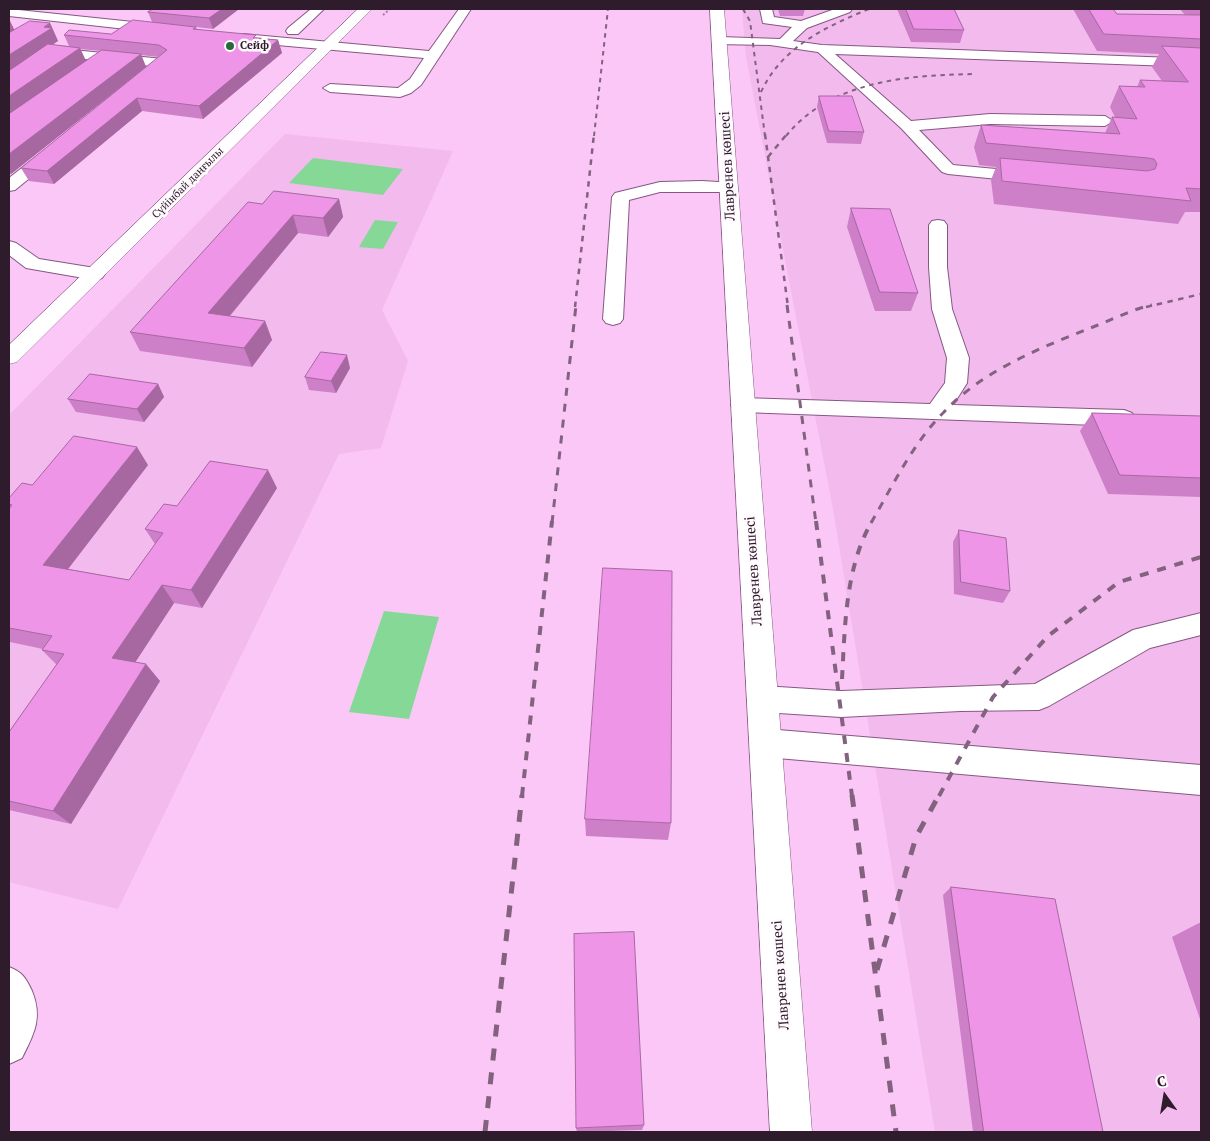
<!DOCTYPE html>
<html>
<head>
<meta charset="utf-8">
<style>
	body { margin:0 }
	#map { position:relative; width:1210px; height:1141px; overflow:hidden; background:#fbc7f6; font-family:"PT Serif",serif }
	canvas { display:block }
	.frame { position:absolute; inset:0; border:10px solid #2e1b2c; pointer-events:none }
	.north { position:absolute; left:1140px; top:1071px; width:50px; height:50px; -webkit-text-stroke:4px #fffafe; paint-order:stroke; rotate:347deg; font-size:14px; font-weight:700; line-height:20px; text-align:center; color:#2e1b2c }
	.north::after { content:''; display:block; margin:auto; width:18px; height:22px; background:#2e1b2c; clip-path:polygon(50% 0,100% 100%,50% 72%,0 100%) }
</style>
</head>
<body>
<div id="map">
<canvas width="1210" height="1141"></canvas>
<div class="frame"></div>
<div class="north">С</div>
</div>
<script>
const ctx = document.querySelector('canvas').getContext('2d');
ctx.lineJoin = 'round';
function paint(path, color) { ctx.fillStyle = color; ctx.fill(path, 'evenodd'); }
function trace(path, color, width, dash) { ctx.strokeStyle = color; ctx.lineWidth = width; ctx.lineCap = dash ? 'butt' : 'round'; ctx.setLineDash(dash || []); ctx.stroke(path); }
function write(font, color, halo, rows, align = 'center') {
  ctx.font = font + ' "PT Serif",serif'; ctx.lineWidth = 5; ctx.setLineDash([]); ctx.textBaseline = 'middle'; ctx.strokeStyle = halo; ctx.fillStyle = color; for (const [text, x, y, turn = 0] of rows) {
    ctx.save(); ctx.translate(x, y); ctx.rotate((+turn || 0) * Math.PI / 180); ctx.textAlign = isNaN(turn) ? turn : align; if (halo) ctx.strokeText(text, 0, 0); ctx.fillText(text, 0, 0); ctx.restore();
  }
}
paint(new Path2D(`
	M742,9H1201V1132H935L833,509L746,57Z
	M285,134L453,151L382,310L408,361L381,448L339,454L118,909L9,882V415Z`), '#f3baee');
paint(new Path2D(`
	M313,158L403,169L383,195L289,183Z
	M375,220L398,222L383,249L359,247Z
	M384,611L439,617L409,719L349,712Z`), '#86d897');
const minor = new Path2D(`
	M9,9L162,25L169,29L162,33L9,16Z
	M311,9H324L298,34H288L286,31L288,28Z
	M459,9H471L421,85L411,93L400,97L330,92L323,88L330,84L398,88L410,79L424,58L243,42L236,38L243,34L429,51Z
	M760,9H772L774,17L801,21L835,9H852L850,12L807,28L793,41L822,45L1201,59V67L835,54L911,121L990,114L1105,116L1113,121L1105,126L990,124L919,130L953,165L1028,172L1034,173L1036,177L1034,181L1028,182L948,174L942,172L902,129L818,52L770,45L715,44L713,41L720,37L780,39L792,27L763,23Z
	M53,48L163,59L170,63L148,82L143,83L136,79L151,66L48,55L46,52L48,49Z
	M52,147L60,152L58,155L15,190L9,191V178L46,149Z
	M702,181L735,183L737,187L735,191L729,192H660L629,200L623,319L620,323L613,325L606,323L603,319L612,197L615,193L660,182Z
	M938,220L944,221L947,225V267L952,309L969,358L967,383L953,405L1124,410L1132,413L1135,418L1132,423L1124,426L742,412L734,410L731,405L734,400L742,398L930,404L945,383L947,358L932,309L929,267V225L932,221Z
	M9,241L16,243L39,259L95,268L102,270L105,274L102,278L95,280L26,268L9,255Z
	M1201,613V635L1150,648L1049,706L1039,710L960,711L841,717L763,712L753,708L748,699L753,690L763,686L841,691L1035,684L1133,630Z
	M766,729L1201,765V795L766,757L755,753L751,743L755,733Z
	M9,967C22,972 26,978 32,991C43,1018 34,1034 22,1058L9,1064Z`);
const major = new Path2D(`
	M358,9H372L17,362L9,364V345Z
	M710,9H724L812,1132H770Z`);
trace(minor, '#855882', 2);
trace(major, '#855882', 1);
trace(new Path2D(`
	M383,15L390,9`), '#a57ea1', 2, [2, 2]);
paint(minor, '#fff');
paint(major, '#fff');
trace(new Path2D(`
	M743,9L750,21L765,136
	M761,92C782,47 825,27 869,9
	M594,136L608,9
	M786,136C831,80 910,75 976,74`), '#836280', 2, [4.5, 4.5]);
trace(new Path2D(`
	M765,134L788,307
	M768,157L787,134
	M575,307L594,134
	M1146,307L1201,294`), '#836280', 2.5, [5.5, 5.5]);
trace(new Path2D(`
	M787,305L816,523
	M552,523L576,305
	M871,523C893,485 913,443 944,412C984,369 1045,346 1098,325C1116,318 1133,309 1152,305`), '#836280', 3, [8, 8]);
trace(new Path2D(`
	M816,521L852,796
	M842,679C845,627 845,568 872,521
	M522,796L552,521
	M939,796L993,697L1048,636L1119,582L1201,557`), '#836280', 4, [9, 9]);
trace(new Path2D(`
	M852,795L896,1132
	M877,970L916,837L939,795
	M485,1132L522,795`), '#836280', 5, [12, 12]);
paint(new Path2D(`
	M239,9L213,29L196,27L197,29L278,40L282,53L203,119L142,111L54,184L29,181L21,168L145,68L11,174H9V19L14,30L50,23L58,41L52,45L69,46L64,35L111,34L152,22L148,12ZM80,49L101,51L86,61ZM141,55L159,57L146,67Z
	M778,9H805L803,16H780Z
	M897,9H955V12L964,30L960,43L911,42Z
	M1073,9H1113L1117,14L1185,15L1180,9H1201V212H1185L1178,224L994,204L991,180L996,167L979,165L974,147L981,125L1105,133L1112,117H1115L1110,107L1119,86L1137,87L1140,80L1162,81L1152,67L1159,54L1097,51Z
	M819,96L864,132L861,144L827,143L817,107Z
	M339,199L343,217L328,237L298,233L230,316L265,321L272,340L252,367L140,351L130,332L262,204Z
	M851,208L918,293L911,311H875L847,227Z
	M350,368L336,393L309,390L305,377Z
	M158,384L164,397L144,422L76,412L68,399Z
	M1092,413L1201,416V497L1108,494L1080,431Z
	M148,465L68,569L129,580L155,544L145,529L177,506L277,488L202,608L174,603L135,662L160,681L71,824L9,810V732L57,665L42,650L43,649L10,642L9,644V498L32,485Z
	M959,530L1010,591L1003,603L954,594L953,542Z
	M585,819L671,823L668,840L586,836Z
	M951,887L1103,1132H973L943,895Z
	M1199,923H1201V1022L1172,937Z
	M644,1125L642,1130L577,1132L576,1128Z`), '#cd80c7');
paint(new Path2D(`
	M222,9H239L213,29L209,18Z
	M9,19L16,33L9,38Z
	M50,23L58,41L9,73V55L44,27Z
	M278,40L282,53L203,119L199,106Z
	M80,48L86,61L9,116V96Z
	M141,54L146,67L11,174L9,170V154Z
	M137,98L142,111L54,184L47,171Z
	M339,199L343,217L328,237L323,218Z
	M293,215L298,233L216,332L208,313Z
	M265,321L272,340L252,367L244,348Z
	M347,355L350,368L336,393L331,381Z
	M158,384L164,397L144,422L137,409Z
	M137,447L148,465L58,582L43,565Z
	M268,470L277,488L202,608L191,590Z
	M162,585L174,603L127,675L112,658Z
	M146,664L160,681L71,824L53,811Z`), '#a768a2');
const building = new Path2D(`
	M153,9H222L209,18L148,12Z
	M906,9H956H954L964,30L914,29Z
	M1089,9H1113L1117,14L1201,15V39L1104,34Z
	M133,20L196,27L193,29L256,35L253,38L278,40L199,106L137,98L47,171L21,168L167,50L159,45L64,35L69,30L111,34Z
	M30,21L50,23L44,27L52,28L9,55V33Z
	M48,44L80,48L9,96V71Z
	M1162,46L1201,48V189L1186,188L1191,201L1002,181L1000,158L1147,171L1155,169L1157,164L1154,159L1148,158L986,143L981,125L1120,134L1112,117L1137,119L1119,86L1145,87L1140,80L1188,82Z
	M102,50L141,54L9,154V114Z
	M819,96H852L864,132L829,131Z
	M274,191L339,199L323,218L293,215L208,313L265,321L244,348L130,332L248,202L262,204Z
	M851,208L890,209L918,293L880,292Z
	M321,352L347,355L331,381L305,377Z
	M90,374L158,384L137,409L68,399Z
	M1092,413L1201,416V478L1120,475Z
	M74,436L137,447L43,565L129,580L163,533L145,529L164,504L177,506L210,461L268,470L191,590L162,585L112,658L146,664L53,811L9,801V732L64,654L42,650L52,636L9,628V509L12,505L9,504V498L22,483L32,485Z
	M959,530L1006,538L1010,591L961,582Z
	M603,568L672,571L671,823L585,819Z
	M951,887L1055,899L1103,1132H984Z
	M634,932L644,1125L576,1128L574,934Z`);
paint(building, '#ee95e7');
trace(building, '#a768a2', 1);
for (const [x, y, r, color] of [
	[230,46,5,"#236b38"]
]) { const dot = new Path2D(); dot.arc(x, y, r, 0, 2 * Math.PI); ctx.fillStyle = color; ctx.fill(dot); trace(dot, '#fffafe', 2); }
write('bold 11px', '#2e1b2c', '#fffafe', [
	["Сейф",240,46]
], 'left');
write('11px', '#2e1b2c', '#fffafe', [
	["Сүйінбай даңғылы",188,183,-45]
]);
write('14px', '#2e1b2c', '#fffafe', [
	["Лавренев көшесі",728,166,-93],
	["Лавренев көшесі",754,571,-94],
	["Лавренев көшесі",781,975,-94]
]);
</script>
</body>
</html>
